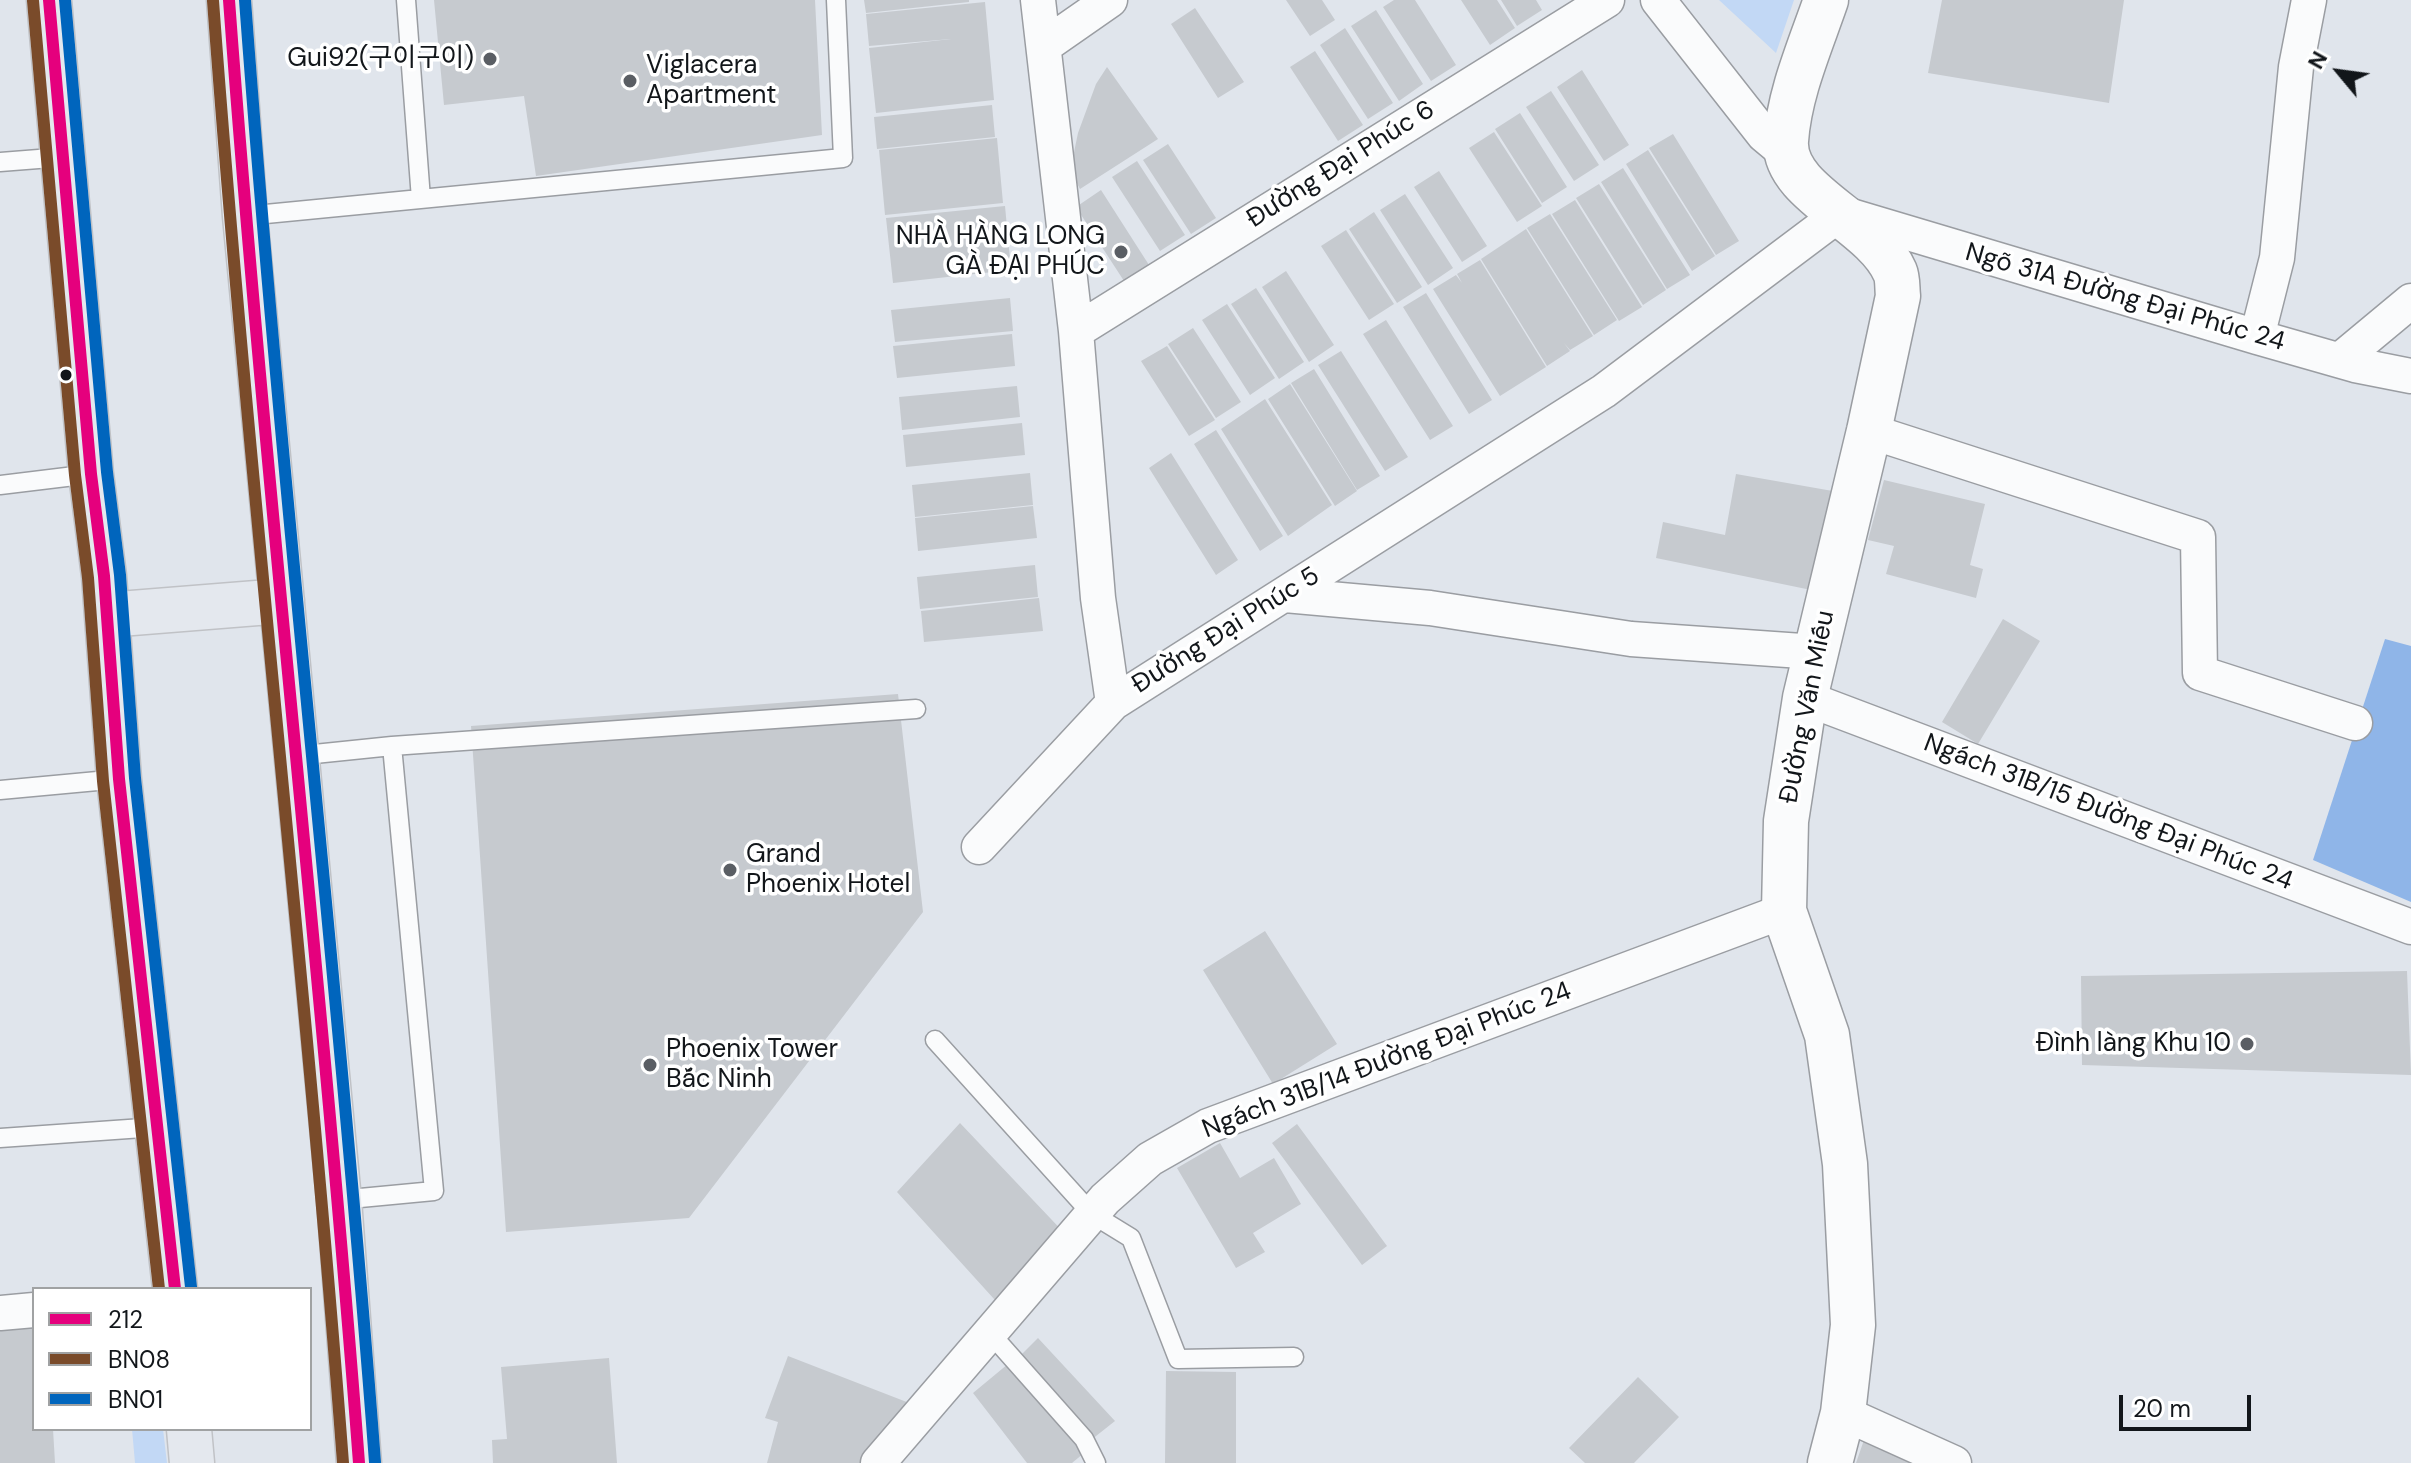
<!DOCTYPE html>
<html>
<head>
<meta charset="utf-8">
<style>
	body { margin:0 }
	#map { position:relative; width:2411px; height:1463px; overflow:hidden; background:#e0e5ec; font-family:"DM Sans",sans-serif }
	canvas { display:block }
	.legend { position:absolute; left:32px; top:1287px; width:280px; height:144px; box-sizing:border-box; background:#fff; border:2px solid #a0a2a3; margin:0; padding:10px 14px; list-style:none; font-size:24px; color:#12161a }
	.legend li { display:flex; align-items:center; gap:16px; height:40px }
	.legend b { width:40px; border:2px solid #a0a2a3 }
	.north { position:absolute; left:2299px; top:32px; width:80px; height:80px; -webkit-text-stroke:6px #fff; paint-order:stroke; rotate:299deg; font-size:22px; font-weight:700; line-height:32px; text-align:center; color:#12161a }
	.north::after { content:''; display:block; margin:auto; width:28px; height:36px; background:#12161a; clip-path:polygon(50% 0,100% 100%,50% 72%,0 100%) }
	.scale { position:absolute; left:2119px; top:1395px; width:132px; height:36px; box-sizing:border-box; border:4px solid #12161a; border-top:0; padding-left:10px; font-size:24px; line-height:28px; white-space:nowrap; color:#12161a; -webkit-text-stroke:6px #fff; paint-order:stroke }
</style>
</head>
<body>
<div id="map">
<canvas width="2411" height="1463"></canvas>
<ul class="legend">
<li><b style="height:10px;background:#e5007d"></b>212</li>
<li><b style="height:10px;background:#7a4b2a"></b>BN08</li>
<li><b style="height:10px;background:#0065bd"></b>BN01</li>
</ul>
<div class="north">N</div>
<div class="scale">20 m</div>
</div>
<script>
const ctx = document.querySelector('canvas').getContext('2d');
ctx.lineJoin = 'round';
function paint(path, color) { ctx.fillStyle = color; ctx.fill(path, 'evenodd'); }
function trace(path, color, width, dash) { ctx.strokeStyle = color; ctx.lineWidth = width; ctx.lineCap = dash ? 'butt' : 'round'; ctx.setLineDash(dash || []); ctx.stroke(path); }
function write(font, color, halo, rows, align = 'center') {
  ctx.font = font + ' "DM Sans","Noto Sans KR",sans-serif'; ctx.lineWidth = 7; ctx.setLineDash([]); ctx.textBaseline = 'middle'; ctx.strokeStyle = halo; ctx.fillStyle = color; for (const [text, x, y, turn = 0] of rows) {
    ctx.save(); ctx.translate(x, y); ctx.rotate((+turn || 0) * Math.PI / 180); ctx.textAlign = isNaN(turn) ? turn : align; if (halo) ctx.strokeText(text, 0, 0); ctx.fillText(text, 0, 0); ctx.restore();
  }
}
paint(new Path2D(`
	M1719,0H1794L1776,53Z
	M132,1429H163L167,1463H135Z`), '#c2d8f5');
paint(new Path2D(`
	M2385,639L2411,646V902L2313,860Z`), '#8fb5e8');
paint(new Path2D(`
	M434,0H815L822,135L536,176L524,96L444,105Z
	M864,0H969V2L866,13Z
	M1286,0H1322L1335,20L1310,36Z
	M1394,0H1415L1456,65L1431,81L1383,7Z
	M1461,0H1497L1515,28L1490,45Z
	M1501,0H1536L1542,10L1517,26Z
	M1942,0H2124L2109,103L1928,73Z
	M985,2L994,100L876,113L869,48L951,39L869,46L866,14Z
	M1195,8L1244,82L1218,98L1171,24Z
	M1376,10L1423,84L1399,101L1351,26Z
	M1345,28L1393,103L1368,119L1320,45Z
	M1315,51L1363,125L1338,141L1290,67Z
	M1107,67L1158,139L1080,189L1074,178L1073,157L1078,133L1096,84Z
	M1582,70L1629,145L1604,161L1557,87Z
	M1551,91L1599,165L1574,181L1526,107Z
	M992,105L995,137L877,149L874,117Z
	M1520,113L1567,187L1542,203L1495,129Z
	M1494,132L1542,206L1517,222L1469,148Z
	M1673,134L1739,241L1716,255L1649,148Z
	M997,138L1003,203L885,215L879,150Z
	M1168,144L1216,218L1191,234L1143,160Z
	M1648,150L1715,256L1692,271L1626,164Z
	M1137,161L1185,235L1160,251L1112,177Z
	M1623,168L1690,275L1667,289L1601,182Z
	M1439,171L1487,246L1462,262L1414,187Z
	M1599,184L1666,290L1643,305L1576,198Z
	M1101,190L1149,265L1124,281L1076,207Z
	M1405,194L1453,268L1428,285L1380,210Z
	M1575,200L1642,307L1619,321L1552,214Z
	M1005,206L1011,270L893,283L886,218Z
	M1374,212L1422,287L1397,303L1349,229Z
	M1550,214L1617,320L1594,335L1527,228Z
	M1526,229L1593,336L1570,350L1564,343L1570,351L1547,366L1481,259Z
	M1346,230L1394,304L1369,320L1321,246Z
	M1480,260L1546,367L1500,396L1433,289L1456,275L1462,283L1457,274Z
	M1286,271L1334,345L1309,362L1262,287Z
	M1256,288L1304,362L1279,379L1231,304Z
	M1426,293L1492,400L1469,414L1403,307Z
	M1010,298L1013,331L895,342L891,310Z
	M1227,304L1275,378L1250,395L1202,320Z
	M1386,320L1453,426L1430,440L1363,334Z
	M1193,328L1241,402L1216,418L1168,344Z
	M1012,334L1015,366L897,378L893,346Z
	M1167,346L1215,420L1189,436L1141,361Z
	M1341,351L1408,457L1385,471L1318,365Z
	M1314,369L1380,476L1357,490L1291,383Z
	M1290,384L1357,491L1335,506L1268,399Z
	M1017,386L1020,417L902,430L899,397Z
	M1265,399L1332,505L1288,536L1221,429Z
	M1022,423L1025,455L906,467L903,435Z
	M1216,430L1283,536L1260,551L1194,444Z
	M1171,453L1238,560L1216,575L1149,468Z
	M1030,473L1033,505L915,517L912,485Z
	M1736,474L1844,493L1816,591L1656,558L1663,522L1725,535Z
	M1884,480L1985,504L1970,565L1983,569L1976,598L1886,574L1894,546L1868,540Z
	M1033,506L1037,538L918,551L915,518Z
	M1035,565L1038,597L920,609L917,577Z
	M1039,598L1043,631L924,642L921,611Z
	M2003,619L2040,641L1978,744L1942,722Z
	M898,694L923,912L689,1218L506,1232L471,726Z
	M1265,931L1337,1044L1273,1084L1203,970Z
	M2407,971L2411,1075L2082,1065L2081,976Z
	M960,1123L1069,1238L1004,1310L897,1192Z
	M1297,1124L1387,1246L1362,1265L1272,1143Z
	M1220,1143L1240,1178L1274,1158L1301,1204L1253,1233L1265,1252L1236,1268L1177,1168Z
	M34,1317V1429H53L55,1463H0V1319Z
	M1038,1338L1115,1421L1091,1440L1020,1356Z
	M788,1356L917,1406L872,1463H767L778,1422L765,1418Z
	M609,1358L617,1463H493L492,1440L507,1439L501,1367Z
	M1008,1364L1084,1453L1072,1463H1027L973,1393Z
	M1166,1371L1236,1372V1463H1165Z
	M1638,1377L1679,1417L1634,1463H1585L1569,1448Z
	M1865,1437L1925,1463H1856Z`), '#c6cacf');
const service = new Path2D(`
	M406,0L421,199
	M0,162L64,157
	M245,216L843,158L836,0
	M0,485L91,474
	M392,746L916,709
	M295,756L392,746L434,1191L339,1200
	M0,790L119,779
	M935,1040L1092,1214L1131,1238L1178,1359L1294,1357
	M0,1138L157,1127
	M990,1333L1084,1439L1096,1463`);
const minor = new Path2D(`
	M1038,0L1076,331L1098,598L1113,703L1604,391L1841,213L2257,337L2355,365L2411,376
	M1658,0L1764,135L1788,155
	M1044,46L1110,0
	M1076,331L1607,0
	M2257,337L2277,258L2296,67L2309,0
	M2340,360L2411,301
	M1869,431L2198,537L2200,673L2355,723
	M1285,595L1430,608L1631,639L1816,652
	M1805,698L2411,927
	M979,847L1113,703
	M0,1313L34,1310
	M1843,1413L1954,1463
	M878,1463L1105,1199L1150,1159L1208,1126L1784,911`);
const tertiary = new Path2D(`
	M1826,0C1811,44 1789,93 1786,141C1782,193 1874,222 1895,272C1898,279 1897,288 1898,296L1869,431L1805,698L1786,821L1784,911L1827,1035L1845,1164L1853,1325L1843,1413L1830,1463`);
const primary = new Path2D(`
	M49,0L91,474L104,576L119,779L175,1289
	M229,0L245,216L339,1200L359,1463
	M107,615L282,601
	M189,1429L192,1463`);
trace(service, '#9a9da2', 21);
trace(minor, '#9a9da2', 37);
trace(tertiary, '#9a9da2', 47);
trace(primary, '#c0c2c6', 47);
trace(service, '#fafbfc', 18);
trace(minor, '#fafbfc', 34);
trace(tertiary, '#fafbfc', 44);
trace(primary, '#e4e8ee', 44);
trace(new Path2D(`
	M49,0L91,474L104,576L119,779L175,1289
	M229,0C265,488 322,975 359,1463`), '#e5007d', 12);
trace(new Path2D(`
	M33,1L75,475L88,578L103,781L159,1289
	M213,1C249,489 306,975 343,1463`), '#7a4b2a', 12);
trace(new Path2D(`
	M65,0L107,472L120,575L135,778L191,1287
	M245,0C281,488 338,974 375,1462`), '#0065bd', 12);
for (const [x, y, r, color] of [
	[490,59,8,"#5a5e64"],
	[630,81,8,"#5a5e64"],
	[1121,252,8,"#5a5e64"],
	[66,375,7,"#12161a"],
	[730,870,8,"#5a5e64"],
	[2247,1044,8,"#5a5e64"],
	[650,1065,8,"#5a5e64"]
]) { const dot = new Path2D(); dot.arc(x, y, r, 0, 2 * Math.PI); ctx.fillStyle = color; ctx.fill(dot); trace(dot, '#fff', 3); }
write('26px', '#12161a', '#fff', [
	["Gui92(구이구이)",474,59],
	["Viglacera",646,66,"left"],
	["Apartment",646,96,"left"],
	["NHÀ HÀNG LONG",1105,237],
	["GÀ ĐẠI PHÚC",1105,267],
	["Grand",746,855,"left"],
	["Phoenix Hotel",746,885,"left"],
	["Đình làng Khu 10",2231,1044],
	["Phoenix Tower",666,1050,"left"],
	["Bắc Ninh",666,1080,"left"]
], 'right');
write('26px', '#12161a', '#fff', [
	["Đường Đại Phúc 6",1341,165,-32],
	["Ngõ 31A Đường Đại Phúc 24",2125,298,16],
	["Đường Đại Phúc 5",1226,631,-32],
	["Đường Văn Miếu",1808,707,-79],
	["Ngách 31B/15 Đường Đại Phúc 24",2108,813,21],
	["Ngách 31B/14 Đường Đại Phúc 24",1387,1061,-21]
]);
</script>
</body>
</html>
